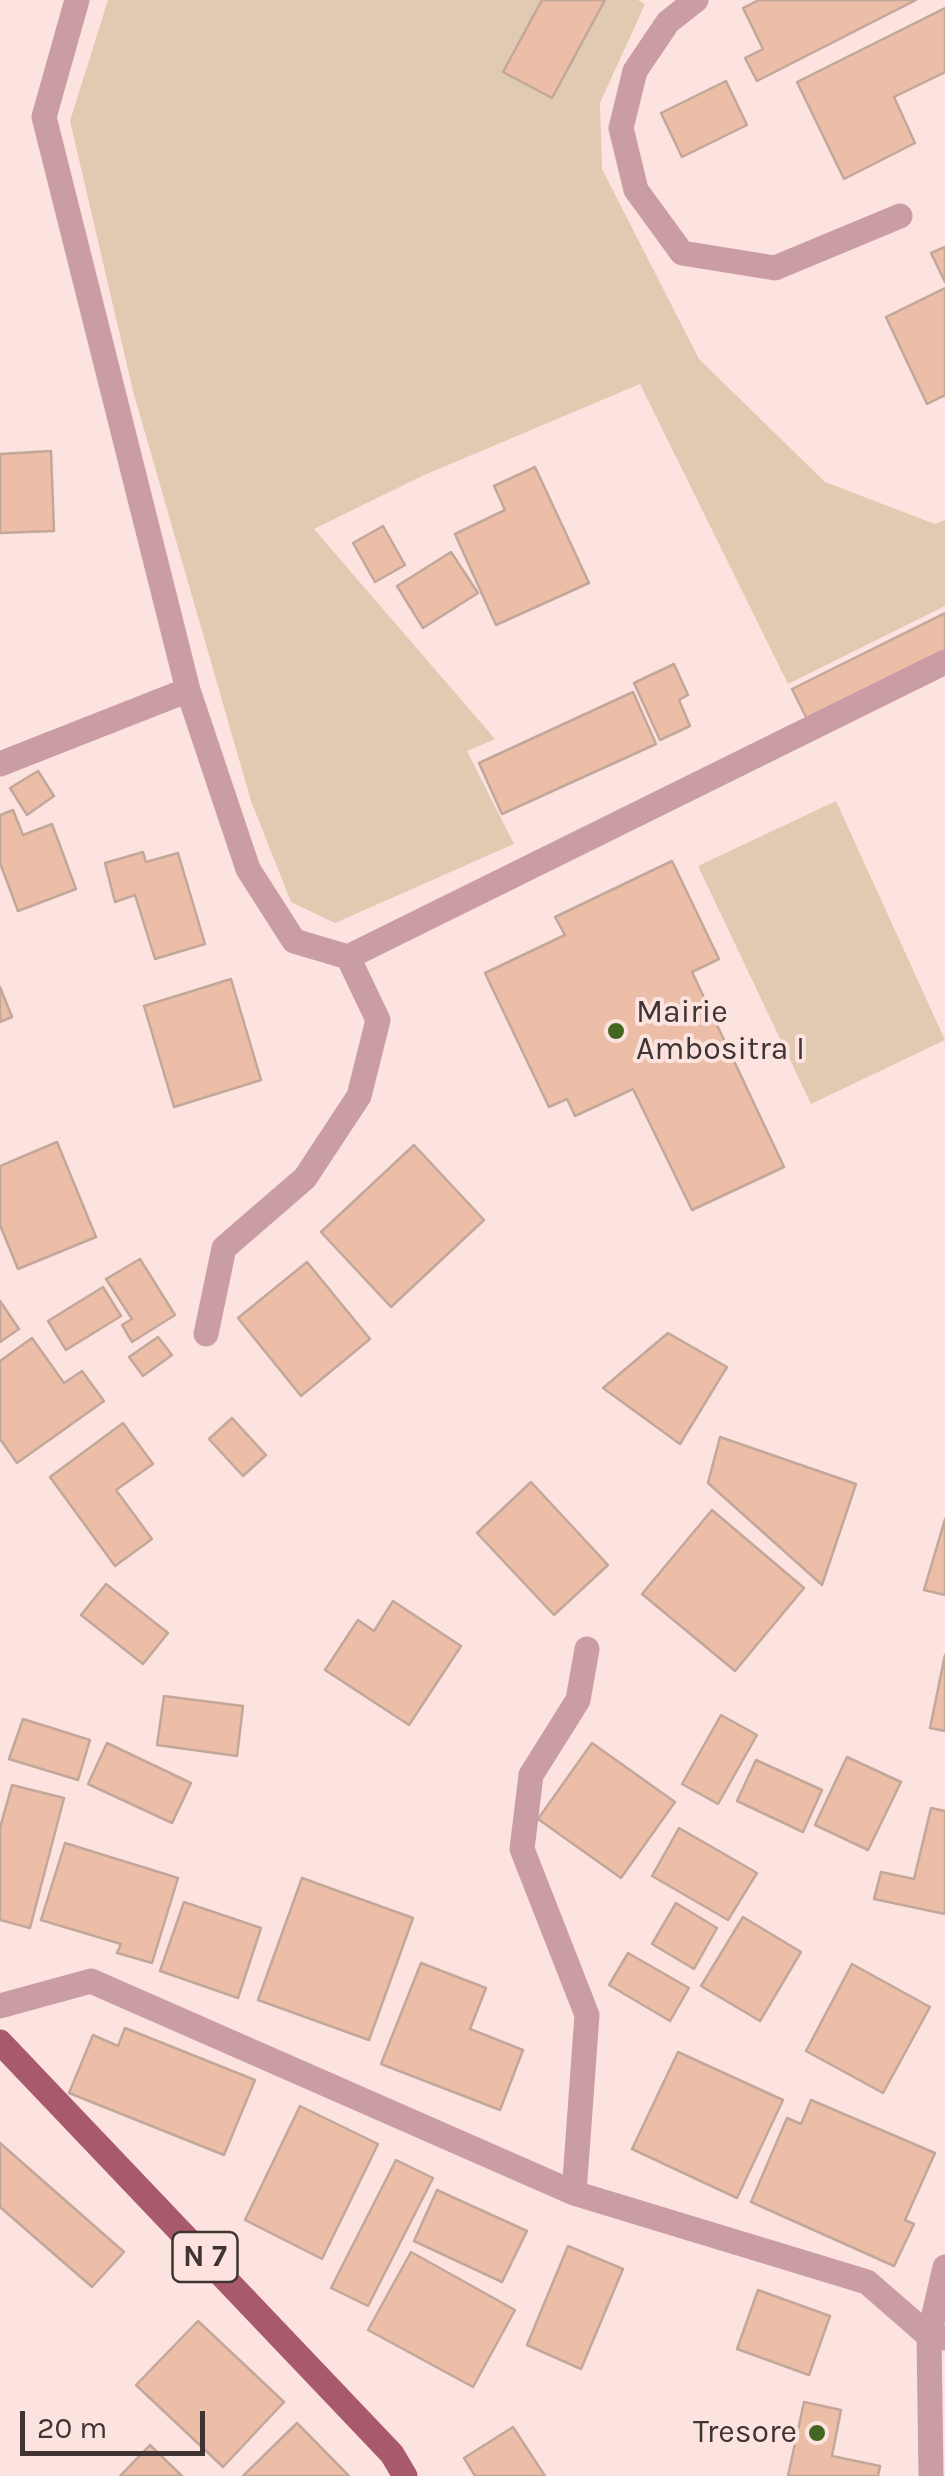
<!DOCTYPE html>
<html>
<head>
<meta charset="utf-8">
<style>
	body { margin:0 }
	#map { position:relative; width:945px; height:2476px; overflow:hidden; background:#fde3df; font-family:Karla,sans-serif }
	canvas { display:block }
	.scale { position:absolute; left:20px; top:2411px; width:185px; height:45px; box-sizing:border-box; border:5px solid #403432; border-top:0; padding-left:12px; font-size:30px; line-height:35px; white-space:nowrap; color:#403432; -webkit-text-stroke:8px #fde3df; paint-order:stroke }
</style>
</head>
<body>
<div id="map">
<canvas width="945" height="2476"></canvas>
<div class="scale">20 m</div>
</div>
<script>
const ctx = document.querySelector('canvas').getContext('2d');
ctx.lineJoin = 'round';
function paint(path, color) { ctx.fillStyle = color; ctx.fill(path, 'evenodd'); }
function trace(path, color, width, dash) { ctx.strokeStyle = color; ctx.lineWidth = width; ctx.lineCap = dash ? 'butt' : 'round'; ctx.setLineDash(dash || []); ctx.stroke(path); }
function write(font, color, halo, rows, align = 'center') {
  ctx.font = font + ' Karla,sans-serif'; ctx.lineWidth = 8; ctx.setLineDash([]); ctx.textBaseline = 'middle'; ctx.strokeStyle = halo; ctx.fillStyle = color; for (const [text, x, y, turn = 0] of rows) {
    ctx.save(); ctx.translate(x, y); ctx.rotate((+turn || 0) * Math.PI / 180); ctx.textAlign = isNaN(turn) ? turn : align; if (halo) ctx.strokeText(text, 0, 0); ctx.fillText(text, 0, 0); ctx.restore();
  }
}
paint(new Path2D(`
	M108,0H638L645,4L600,103L602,169L699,359L825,482L935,524L945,520V606L788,684L640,384L422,476L314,529L495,739L467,751L514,844L335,923L291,902L251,801L133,391L70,121Z
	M836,801L945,1040L811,1104L698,866Z`), '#e0cab2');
const building = new Path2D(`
	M542,0H605L552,98L503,72Z
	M759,0H916L757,81L745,58L763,49L743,8Z
	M945,8V72L894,97L915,143L844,179L797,82Z
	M726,81L747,125L682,157L661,113Z
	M945,247V282L931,253Z
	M945,288V395L927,404L886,317Z
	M51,451L54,531L0,533V454Z
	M535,467L589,583L496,625L455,534L505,510L494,486Z
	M383,526L405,565L375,582L353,543Z
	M451,552L478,593L423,628L397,586Z
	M945,613V652L808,721L792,689Z
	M674,664L688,695L679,700L690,726L660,740L634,683Z
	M633,692L656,744L502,814L479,763Z
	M38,771L54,796L27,815L10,788Z
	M13,810L23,835L52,824L76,889L18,911L0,863V815Z
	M143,852L146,862L178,853L205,944L155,959L135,895L115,902L105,863Z
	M672,861L719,959L692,972L784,1167L692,1210L633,1089L575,1116L567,1099L549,1107L485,973L565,935L555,917Z
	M231,979L261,1080L174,1107L144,1006Z
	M0,987L12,1017L0,1022Z
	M57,1142L96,1237L18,1269L0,1225V1166Z
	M414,1145L484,1220L391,1307L321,1232Z
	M140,1259L175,1315L132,1342L122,1325L132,1319L106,1279Z
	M307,1262L370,1339L301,1396L238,1318Z
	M103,1287L121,1316L66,1350L48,1321Z
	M0,1301L19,1329L0,1342Z
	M668,1333L727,1367L680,1444L603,1388Z
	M158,1337L172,1355L143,1376L129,1357Z
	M32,1338L64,1383L82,1371L104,1401L17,1463L0,1439V1361Z
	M232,1418L266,1455L243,1476L209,1439Z
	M123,1423L153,1464L116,1490L152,1539L115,1566L50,1477Z
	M720,1437L856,1484L822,1585L708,1483Z
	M531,1482L608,1565L554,1615L477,1533Z
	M712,1510L804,1588L735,1671L642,1594Z
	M945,1519V1595L924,1590Z
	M106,1584L168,1633L143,1664L81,1615Z
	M393,1601L461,1646L409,1725L325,1670L358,1620L374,1631Z
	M945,1655V1731L930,1728Z
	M164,1696L243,1706L237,1756L157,1745Z
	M721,1715L757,1735L718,1804L682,1784Z
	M23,1719L90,1740L78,1780L9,1759Z
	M107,1743L191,1783L172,1823L88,1784Z
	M592,1743L675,1802L621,1878L538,1819Z
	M847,1757L901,1782L868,1850L815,1825Z
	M756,1760L822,1790L803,1832L737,1801Z
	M12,1785L64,1798L30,1928L0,1920V1828Z
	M931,1808L945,1811V1914L874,1899L881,1872L914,1879Z
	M679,1828L757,1873L728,1920L652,1876Z
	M65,1843L178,1878L152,1963L117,1953L121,1944L41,1920Z
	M302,1878L413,1918L369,2040L258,2000Z
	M184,1902L261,1928L238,1998L160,1971Z
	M676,1903L717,1928L694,1969L652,1944Z
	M743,1917L801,1952L760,2021L701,1986Z
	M628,1953L689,1988L670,2021L609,1985Z
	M421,1963L486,1988L470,2029L523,2050L500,2110L381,2064Z
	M852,1964L930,2007L883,2093L806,2051Z
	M125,2028L255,2080L224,2155L69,2093L93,2035L118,2046Z
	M678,2052L783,2100L737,2198L632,2149Z
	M811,2100L935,2153L905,2220L914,2224L894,2266L751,2202L787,2118L801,2124Z
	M300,2106L378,2144L322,2259L245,2220Z
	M0,2143L124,2252L92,2287L0,2207Z
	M396,2160L433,2178L368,2306L331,2288Z
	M437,2190L527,2231L502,2282L414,2241Z
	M568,2246L623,2269L581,2369L527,2345Z
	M411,2252L515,2310L473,2387L368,2330Z
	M758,2290L830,2316L809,2375L737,2349Z
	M198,2321L284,2402L223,2467L136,2385Z
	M804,2402L841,2410L832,2456L880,2466L878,2476H788Z
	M297,2423L349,2476H243Z
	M513,2427L545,2476H475L464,2458Z
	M150,2445L182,2476H120Z`);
paint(building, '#ecbea7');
trace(building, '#c2a79a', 2.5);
trace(new Path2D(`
	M696,0L668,22L635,71L621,128L636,190L682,253L775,268L900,216
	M206,1334L224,1248L305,1178L359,1096L378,1020L348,957`), '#ca9da5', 25);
trace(new Path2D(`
	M77,0L44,117L188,690L248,869L294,941L348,957L945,662
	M0,764L188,690
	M0,2006L91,1981L574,2193L867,2282L929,2336L945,2338
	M574,2193L587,2015L522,1849L531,1775L578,1700L587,1649
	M931,2476L929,2336L945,2267`), '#ca9da5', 25);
trace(new Path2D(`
	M0,2042L392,2454L405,2476`), '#a85a6c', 25);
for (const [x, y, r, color] of [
	[616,1031,10,"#436720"],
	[817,2433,10,"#436720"]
]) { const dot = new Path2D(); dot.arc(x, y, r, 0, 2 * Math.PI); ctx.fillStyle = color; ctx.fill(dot); trace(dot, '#fde3df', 4); }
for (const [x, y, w] of [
	[205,2257,65]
]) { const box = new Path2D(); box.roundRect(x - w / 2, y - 25, w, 50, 8); ctx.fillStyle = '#fde3df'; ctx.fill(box); trace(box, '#403432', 2.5); }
write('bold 30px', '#403432', null, [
	["N 7",205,2257]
]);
write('32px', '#403432', '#fde3df', [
	["Mairie",636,1013],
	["Ambositra I",636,1050],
	["Tresore",797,2433,"right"]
], 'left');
</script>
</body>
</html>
